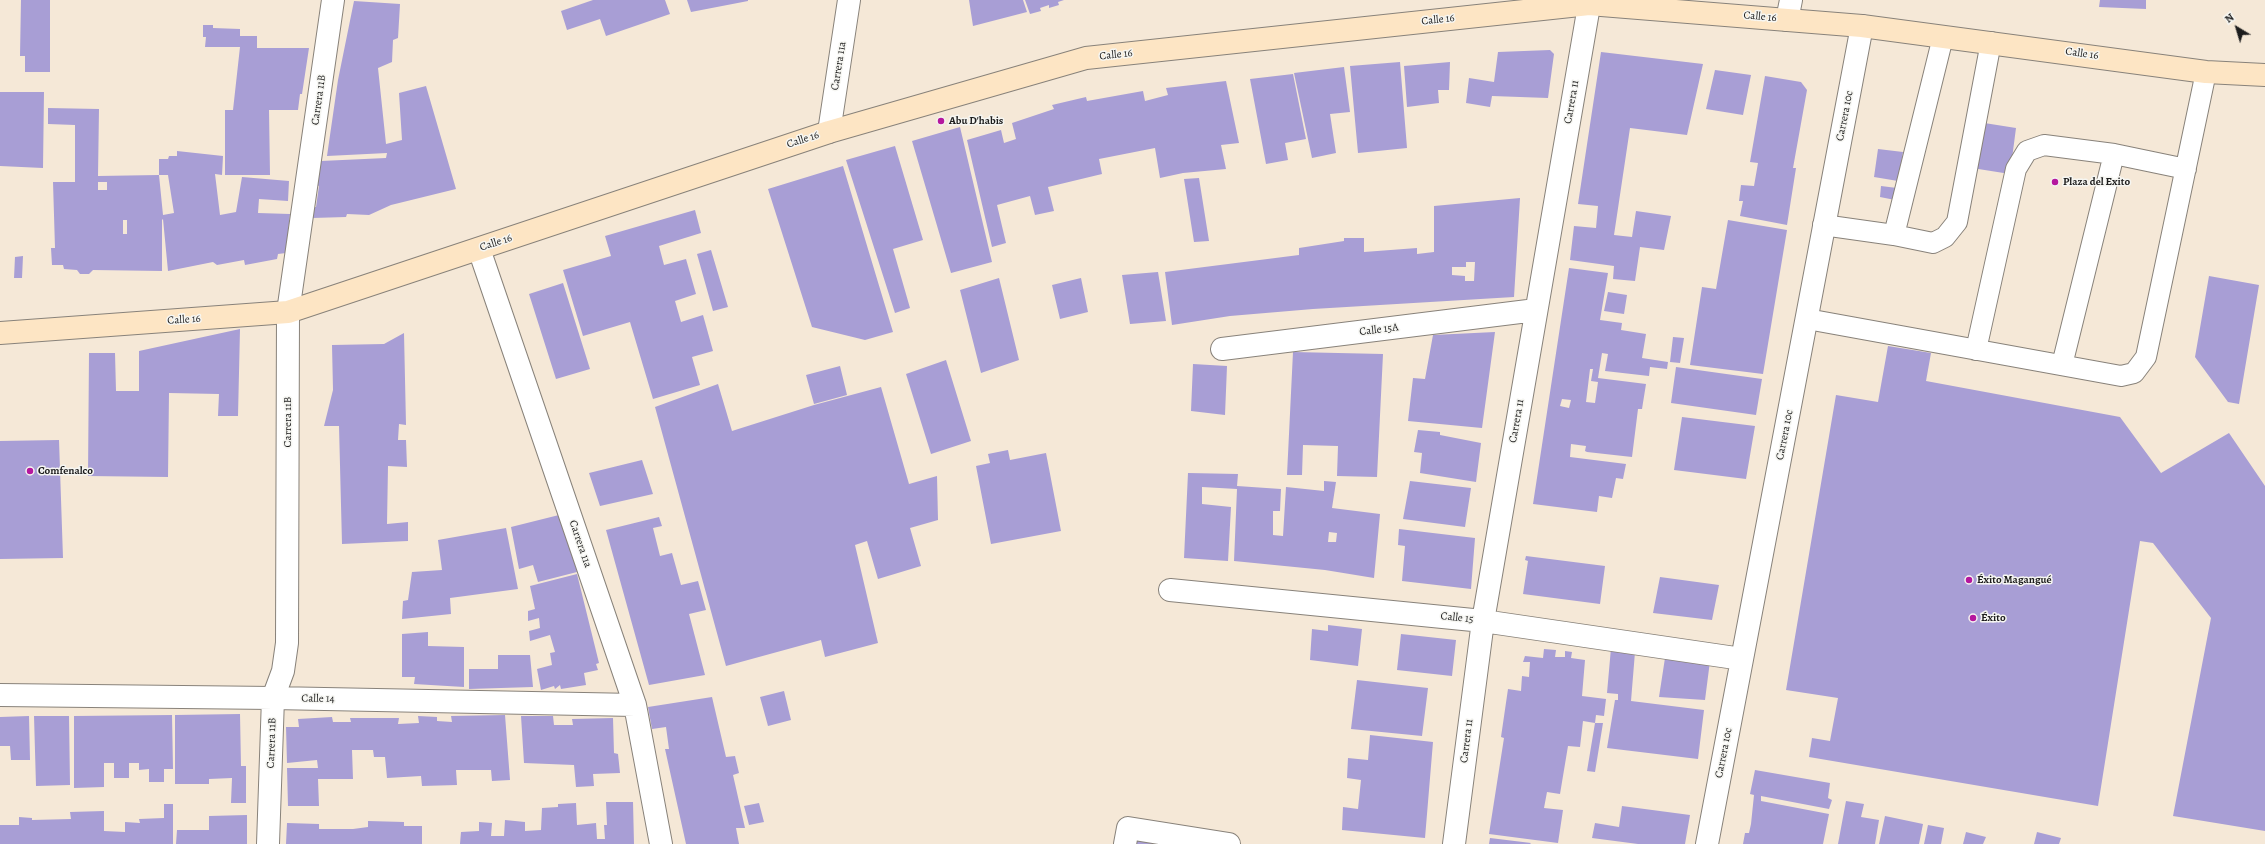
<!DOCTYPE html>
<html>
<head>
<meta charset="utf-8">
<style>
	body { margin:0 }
	#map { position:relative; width:2265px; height:844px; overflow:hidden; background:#f5e8d7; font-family:Alegreya,serif }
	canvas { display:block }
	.north { position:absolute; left:2217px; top:8px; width:40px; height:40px; -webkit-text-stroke:3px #f6f6f2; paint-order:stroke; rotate:322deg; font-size:11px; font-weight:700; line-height:16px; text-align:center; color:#1c1c1c }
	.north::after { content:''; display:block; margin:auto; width:14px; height:18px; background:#1c1c1c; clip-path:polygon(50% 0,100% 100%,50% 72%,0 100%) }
</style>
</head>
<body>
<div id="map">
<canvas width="2265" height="844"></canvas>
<div class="north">N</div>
</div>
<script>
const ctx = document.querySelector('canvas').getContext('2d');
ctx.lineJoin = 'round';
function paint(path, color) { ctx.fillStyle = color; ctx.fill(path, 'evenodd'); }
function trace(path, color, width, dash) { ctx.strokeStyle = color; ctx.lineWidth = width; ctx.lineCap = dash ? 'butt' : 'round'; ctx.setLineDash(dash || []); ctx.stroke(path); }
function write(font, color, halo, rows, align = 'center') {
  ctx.font = font + ' Alegreya,serif'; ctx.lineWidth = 3; ctx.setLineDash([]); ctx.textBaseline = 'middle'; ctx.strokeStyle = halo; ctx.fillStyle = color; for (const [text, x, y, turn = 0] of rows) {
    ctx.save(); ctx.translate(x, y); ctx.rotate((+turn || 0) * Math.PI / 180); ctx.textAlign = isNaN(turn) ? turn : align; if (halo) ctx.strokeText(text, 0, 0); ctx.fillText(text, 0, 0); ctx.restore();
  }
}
paint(new Path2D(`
	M21,0H50V72H25V56H20Z
	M593,0H665L670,14L606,36L600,19L567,30L561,11Z
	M687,0H748V1L691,12Z
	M969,0H1023L1027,12L973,26Z
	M1025,0H1064L1058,2L1059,5L1049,8V5L1040,8L1041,11L1030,14Z
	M2100,0H2146V9L2099,7Z
	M354,1L400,4L398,38L393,40L392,62L378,68L386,144L402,140L399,93L426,86L456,189L391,205L369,215L347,214L346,217L312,218L313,207H316L319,186L316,185L321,161L386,158L387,153L327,156L338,80Z
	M203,25H213V28L240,29V36H257V48H309L302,94H300L298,110H269L270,175H225V110H233L240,47H205L206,37H203Z
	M1550,50L1554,54L1548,98L1492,96L1490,107L1466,103L1469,78L1494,82L1498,52Z
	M1601,52L1703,64L1687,135L1630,128L1614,235L1632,237L1636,211L1671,216L1664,250L1640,247L1635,281L1613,279L1614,266L1570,260L1574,226L1596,228L1598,206L1578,204Z
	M1400,62L1407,148L1358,153L1350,66Z
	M1450,62L1449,90H1438L1439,103L1407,107L1404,66Z
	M1344,67L1350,112L1330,114L1336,153L1312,158L1294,73Z
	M1715,70L1751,75L1743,115L1706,109Z
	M1293,74L1306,139L1285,143L1288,160L1266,164L1250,79Z
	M1765,76L1801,82L1807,90L1793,168H1796L1787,225L1740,216L1743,201H1739L1741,185L1754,186L1758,163L1750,162Z
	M1226,81L1239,143L1221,145L1226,169L1183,173L1160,178L1155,148L1099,159L1102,174L1048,187L1054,211L1035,215L1030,196L997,205L1006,243L992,247L967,140L1001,130L1004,143L1016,139L1012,123L1054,109L1052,105L1086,97L1087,101L1143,91L1145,101L1168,95L1166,88Z
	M0,92H44L43,168L0,166Z
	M48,108L99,109L98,176L159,175V159H168L169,156H177V151L223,156L222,175L215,174L220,215L236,212L242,177L289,181L288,201L259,199L258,213L290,214L286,253L278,254L277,259L245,265L244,260L217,265L213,262L168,271L163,219L162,220V271L93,270L89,274H80L77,270L64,269L63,265H52L51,248H55L53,182H75V125L48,124ZM159,175H168L174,213L163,215ZM98,182H107V190H98ZM123,220H127V234H123Z
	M1978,122L2016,128L2010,174L1972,168Z
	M960,127L992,262L951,273L912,141Z
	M895,146L923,240L893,249L910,308L895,313L846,160Z
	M1878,149L1903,152L1898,181L1874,177Z
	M843,166L893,332L865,340L812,327L768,189Z
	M1199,178L1209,241L1194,242L1184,179Z
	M1881,186L1897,188L1895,200L1880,197Z
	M1520,198L1514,297L1313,309L1230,316L1172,325L1165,272L1299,255V248L1344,241V238H1364V252L1417,248V254L1434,252V206ZM1466,262H1475L1474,281H1465V276L1452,275V267H1466Z
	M695,210L701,233L659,246L664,265L686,259L696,294L675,301L681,322L703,315L713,351L692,357L700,385L653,399L630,322L583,336L563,270L611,256L605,236Z
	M1728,220L1787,230L1763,374L1690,365L1702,287L1716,289Z
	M711,250L728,307L713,311L697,254Z
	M23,256L22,278H14L15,257Z
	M1569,268L1608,273L1600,320L1622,323L1621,330L1646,334L1642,358L1668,362L1667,369L1650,367L1649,376L1605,371L1608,354L1602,353L1598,378L1646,384L1642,409H1638L1632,457L1587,452L1585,451L1586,446L1571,444L1570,457L1626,464L1623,479L1616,478L1612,498L1599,496L1597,512L1533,504ZM1590,369H1593L1591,381L1598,382L1595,403L1586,402ZM1562,399L1571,400L1569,408L1560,406Z
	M1158,272L1166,321L1130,324L1122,275Z
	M2209,276L2259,285L2239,404L2228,402L2195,357Z
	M999,278L1019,360L981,373L960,290Z
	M1081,278L1088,312L1060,319L1052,285Z
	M563,283L590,369L556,379L529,294Z
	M1608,292L1627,295L1624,314L1604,311Z
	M240,329L238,416H218L219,394L169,393L168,477L88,476L89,353H115L116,391H139V351Z
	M1495,332L1482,428L1408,421L1413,378L1425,379L1433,335Z
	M404,333L406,425L399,424L398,440H406L407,467L388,466L387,524L408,522V541L342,544L339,426H324L333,390L332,345L384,344Z
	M1673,337L1684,338L1680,363L1670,362Z
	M1888,346L1931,353L1926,381L2120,417L2161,473L2229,433L2265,486V831L2173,816L2211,618L2153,543L2140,541L2098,806L1809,757L1812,738L1830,741L1838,698L1786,690L1836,395L1878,402Z
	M1293,352L1383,354L1377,477L1337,476L1338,446L1303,445L1302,475H1287Z
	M946,360L971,441L931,454L906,374Z
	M1193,364L1227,366L1225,415L1191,411Z
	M840,366L847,395L814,404L806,375Z
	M1676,367L1762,379L1756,415L1671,403Z
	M718,384L732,431L814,405L881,387L909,484L937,476L938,520L910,528L921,566L878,579L867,541L855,545L878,643L825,657L821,640L726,666L655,407Z
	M1682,417L1755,426L1746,479L1674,470Z
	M1418,430L1440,432V435L1481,443L1476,482L1420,473L1422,453L1414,452Z
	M59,440L63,558L0,559V441Z
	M1008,450L1010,460L1046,453L1061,531L991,544L976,466L990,463L988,454Z
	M642,460L653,494L600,506L589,473Z
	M1188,473L1238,474L1237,486L1281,489L1280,511H1273V535L1283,536L1286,487L1324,491V481L1336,482L1332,508L1380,514L1374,578L1325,570L1234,561L1237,489L1202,487V504L1231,507L1228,561L1184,558ZM1329,532L1337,533L1336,542H1328Z
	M1410,481L1471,488L1465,527L1403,519Z
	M563,514L577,572L538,582L533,565L519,569L511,527Z
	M659,517L662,526L653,528L660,556L672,553L681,585L698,581L706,610L689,614L705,675L649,685L606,530Z
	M506,528L518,589L450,598L451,614L402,619L403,601L408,600L412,572L442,570L438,540Z
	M1399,529L1475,538L1471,589L1402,581L1405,546L1398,545Z
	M1526,556L1605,566L1600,604L1523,594L1528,561L1525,560Z
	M577,574L599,663L596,664L598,670L584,673L586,685L561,689L560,685L555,689L554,686L541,690L537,669L552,665L550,653L555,652L550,635L530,641L529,631L540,628L539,618L528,621V611L535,609L530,586Z
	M1660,577L1719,585L1712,620L1653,613Z
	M1328,625L1362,629L1358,666L1310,660L1312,629L1328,631Z
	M428,632V646L464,647V687L414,684L415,677H402V634Z
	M1401,634L1456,640L1452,676L1397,670Z
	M1611,648L1635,652L1631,701L1704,710L1698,759L1607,748L1615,700H1618V694L1607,693Z
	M1544,649L1556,650L1555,657H1565V651L1572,652L1571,658L1585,660L1582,696L1606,699L1604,716L1596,715L1595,723L1583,721L1580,747L1568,746L1560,794L1547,792L1544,808L1563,810L1558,843L1489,834L1504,738L1501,737L1508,689L1521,691L1522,676L1529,677L1530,662H1523L1525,656L1543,658Z
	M498,655H530L533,687L469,689V669H498Z
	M1665,658L1710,661L1705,700L1659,697Z
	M1357,680L1428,688L1422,736L1351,729Z
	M784,691L791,720L768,726L760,697Z
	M712,697L726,757L735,756L739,773L733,775L745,828H736L739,844H686L665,749H669L666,727L652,729L648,707Z
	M240,714L241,766H246V803H231L232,778L209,779V784H175V715Z
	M172,715L173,769H164V782H149V769L139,770V763H129V778H114V763H104V787L74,788V716Z
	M505,715L510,780L492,781L491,770H456L457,785L422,786L421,776L387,778L385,757H374L373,750H352L353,779H318L319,806H288L287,768H318L317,760L287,763L286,727H299L298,719L332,717L333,722H351L350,718H399L398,724L419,723L418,716L437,717V721L452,722L451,716Z
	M29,716L30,760H11L10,746H0V717Z
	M34,716H69L70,785L36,786Z
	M521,716H553L554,725H573L572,719L613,718L614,753L618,754L620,773L593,774L594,786L576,787L574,765L524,763Z
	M1595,723H1603L1595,772L1587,771Z
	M1370,735L1433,742L1425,838L1342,830L1343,807L1358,809L1361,780L1347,778L1348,758L1368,760Z
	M1755,770L1830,783L1828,798L1832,800L1829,809L1761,796V801L1829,814L1823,844H1743L1745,833H1749L1751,824L1754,795L1750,794Z
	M1846,801L1864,804L1861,817L1879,820L1875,844H1838Z
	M606,802H633L634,844H460L461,832L479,831V822L492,823L491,836H504L505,820L525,822V831L541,830L542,808L558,807V804L576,803L577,825L596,823L597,839H605L604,825H607Z
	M759,803L764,822L749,825L744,806Z
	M164,804H173V844H0V825H19V817L32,818V820L71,819L70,812L104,811V831L125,832V822L140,823L139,819L164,818Z
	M1622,806L1690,815L1685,844H1638L1592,838L1595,823L1619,827Z
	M247,815V844H176L177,830H209V816Z
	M1885,816L1923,824L1919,844H1879Z
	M368,821L404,822V826H422V844H286L287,823L319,824V829H353L368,827Z
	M1928,825L1944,828L1941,844H1924Z
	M1966,832L1986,837L1983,844H1963Z
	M2037,832L2061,838L2059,844H2034Z
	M1490,838L1531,843L1530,844H1489Z
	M1136,839L1171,844H1135Z`), '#a89ed5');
const service = new Path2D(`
	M1823,225L1894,235L1943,37
	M1894,235L1933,243L1945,237L1957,222L1991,42
	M1807,319L2121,376L2134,373L2146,357L2206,72
	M1976,350L2016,169L2027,151L2044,145L2114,154L2186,169
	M2062,365L2114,154`);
const minor = new Path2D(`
	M1787,20L1791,0
	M829,132L849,0
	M479,249L635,705L661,844
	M1222,349L1536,310
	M1170,590L1483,621L1742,659
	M0,695L273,698L635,705
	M268,844L273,698L283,671L287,643L288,312L333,0
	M1125,844L1128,828L1229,844
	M1454,844L1483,621L1590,0
	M1707,844L1862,26`);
const secondary = new Path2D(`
	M0,333L288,312L829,132L1086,58L1589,4L1862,26L2206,72L2265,75`);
trace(service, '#88827a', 22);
trace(minor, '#88827a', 24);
trace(secondary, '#88827a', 24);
trace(service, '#fff', 20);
trace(minor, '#fff', 22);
trace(secondary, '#fde5c4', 22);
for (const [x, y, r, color] of [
	[941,121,4,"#b5179e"],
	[2055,182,4,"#b5179e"],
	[30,471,4,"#b5179e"],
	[1969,580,4,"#b5179e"],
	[1973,618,4,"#b5179e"]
]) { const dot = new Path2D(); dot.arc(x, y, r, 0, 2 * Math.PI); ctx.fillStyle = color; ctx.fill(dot); trace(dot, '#f6f6f2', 1.5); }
write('11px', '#1c1c1c', '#f6f6f2', [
	["Calle 16",1760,17,5],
	["Calle 16",1438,20,-6],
	["Calle 16",2082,54,8],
	["Calle 16",1116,55,-6],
	["Carrera 11a",839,66,-81],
	["Carrera 11B",319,100,-82],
	["Carrera 11",1572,102,-80],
	["Carrera 10c",1845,116,-79],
	["Calle 16",803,140,-18],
	["Calle 16",496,243,-18],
	["Calle 16",184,320,-4],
	["Calle 15A",1379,330,-7],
	["Carrera 11",1517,421,-80],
	["Carrera 11B",288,422,-90],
	["Carrera 10c",1785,435,-79],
	["Carrera 11a",580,544,71],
	["Calle 15",1457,618,6],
	["Calle 14",318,699,1],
	["Carrera 11",1467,741,-83],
	["Carrera 11B",272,743,-88],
	["Carrera 10c",1724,753,-79]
]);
write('bold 11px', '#1c1c1c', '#f6f6f2', [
	["Abu D'habis",949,121],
	["Plaza del Exito",2063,182],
	["Comfenalco",38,471],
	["Éxito Magangué",1977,580],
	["Éxito",1981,618]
], 'left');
</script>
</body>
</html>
